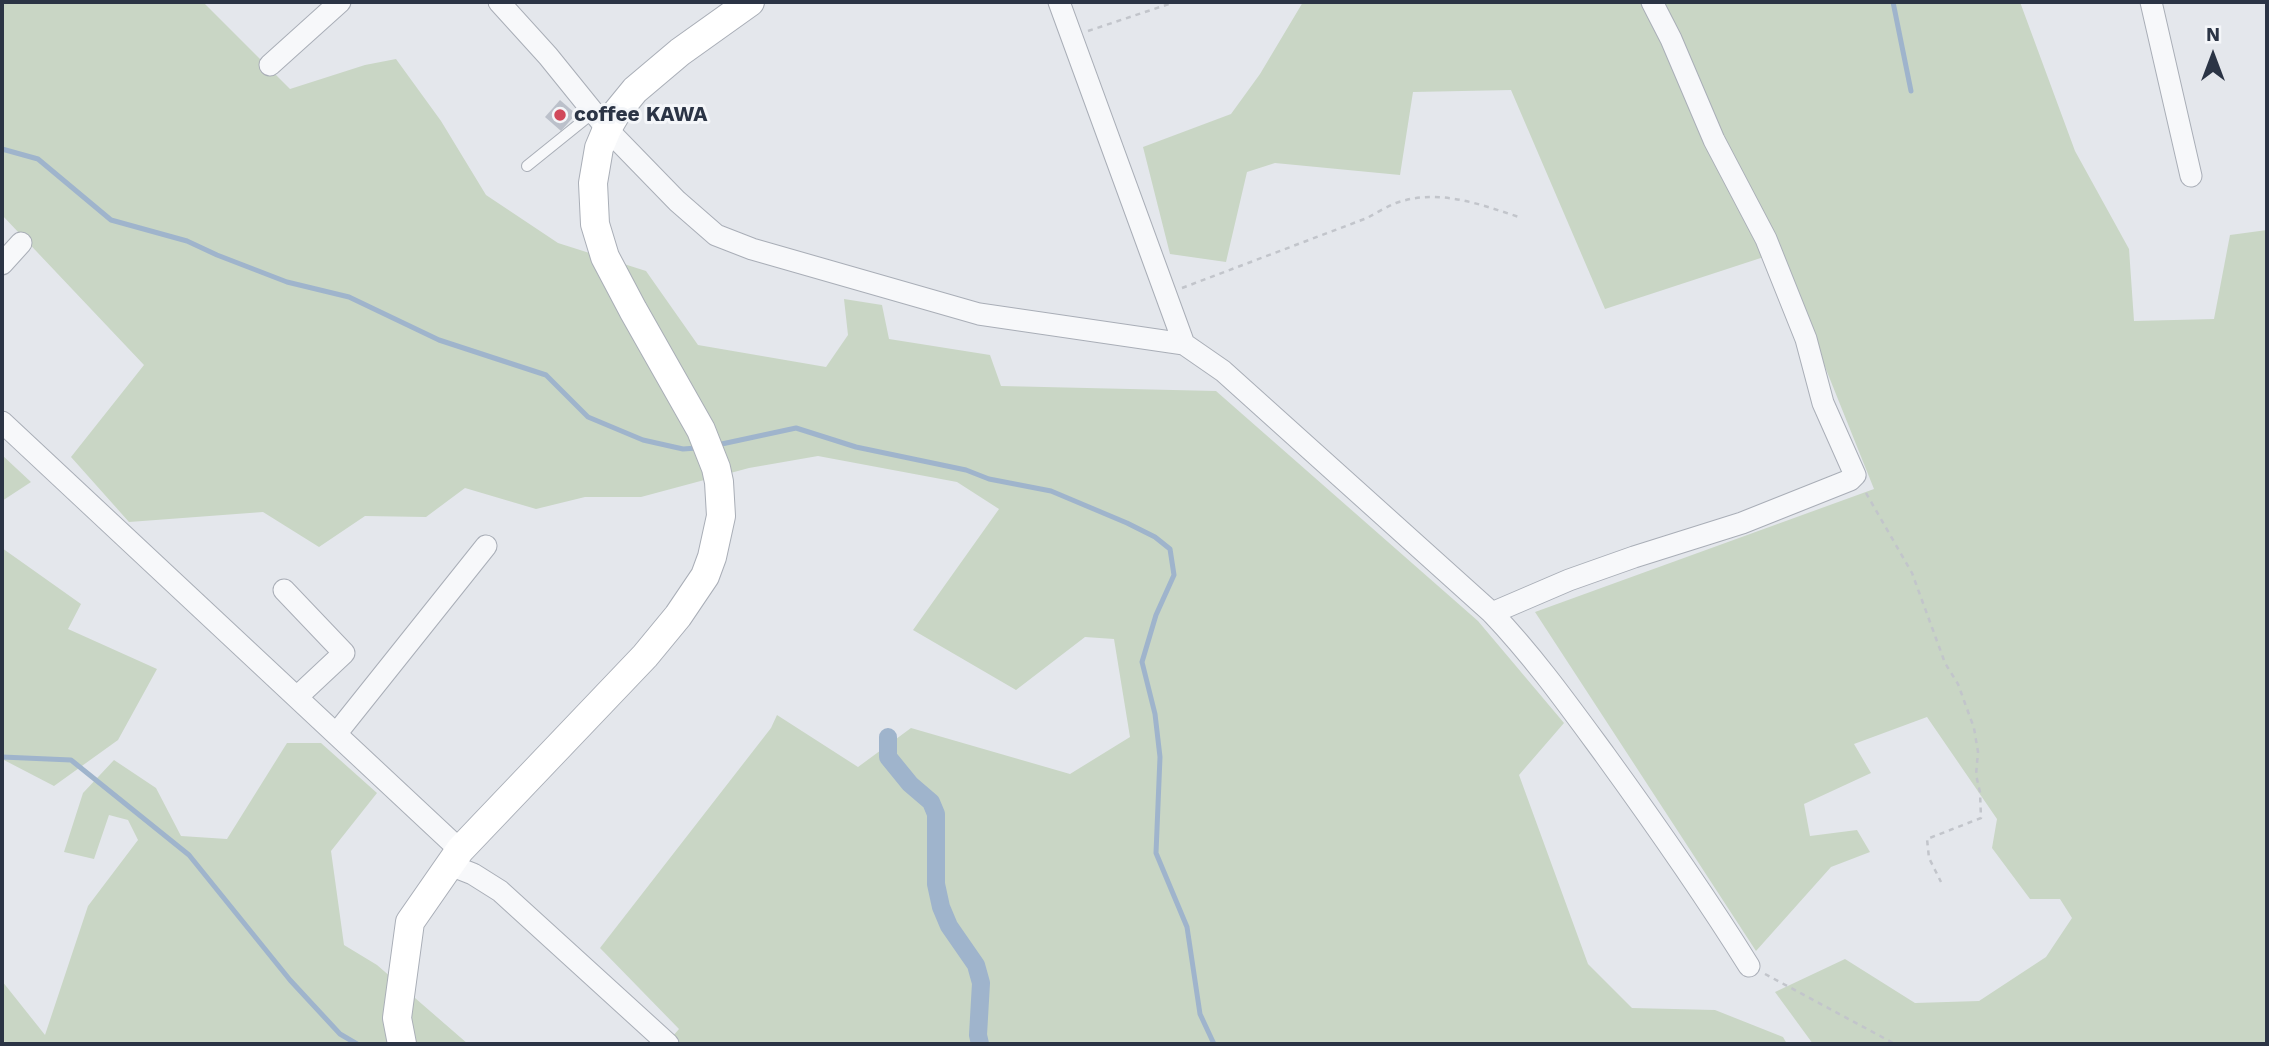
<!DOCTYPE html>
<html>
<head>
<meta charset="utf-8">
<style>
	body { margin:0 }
	#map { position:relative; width:2269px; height:1046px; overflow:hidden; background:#e4e7ec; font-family:"Work Sans",sans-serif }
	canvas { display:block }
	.frame { position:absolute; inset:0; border:4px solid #2b3445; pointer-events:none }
	.north { position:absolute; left:2178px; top:21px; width:70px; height:70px; -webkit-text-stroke:5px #f4f6f9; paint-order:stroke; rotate:0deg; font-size:19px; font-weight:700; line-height:28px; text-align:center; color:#2b3445 }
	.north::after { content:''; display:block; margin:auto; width:24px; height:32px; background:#2b3445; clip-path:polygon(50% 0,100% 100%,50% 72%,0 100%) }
</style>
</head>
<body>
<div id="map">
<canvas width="2269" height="1046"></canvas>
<div class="frame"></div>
<div class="north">N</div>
</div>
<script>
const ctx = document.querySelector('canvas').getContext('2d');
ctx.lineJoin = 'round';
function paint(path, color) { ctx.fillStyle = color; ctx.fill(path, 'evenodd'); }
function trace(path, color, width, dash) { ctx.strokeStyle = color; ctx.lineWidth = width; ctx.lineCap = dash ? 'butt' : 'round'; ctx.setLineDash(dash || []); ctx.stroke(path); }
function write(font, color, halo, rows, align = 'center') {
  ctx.font = font + ' "Work Sans",sans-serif'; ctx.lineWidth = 6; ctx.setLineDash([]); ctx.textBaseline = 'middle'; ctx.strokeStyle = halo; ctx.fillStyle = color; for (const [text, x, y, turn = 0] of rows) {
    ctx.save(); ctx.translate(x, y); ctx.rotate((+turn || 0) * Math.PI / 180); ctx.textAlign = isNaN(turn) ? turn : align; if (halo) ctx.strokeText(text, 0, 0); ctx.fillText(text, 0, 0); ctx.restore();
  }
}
paint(new Path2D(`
	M2,2H203L290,89L365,65L396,59L441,121L486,195L558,243L646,271L698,345L826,367L848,335L844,299L882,305L889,339L990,355L1001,386L1216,391L1478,621L1564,723L1519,775L1588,964L1632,1008L1715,1010L1783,1037L1787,1044H666L679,1029L600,948L771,728L777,715L858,767L911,728L1070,774L1130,737L1114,639L1085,637L1016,690L913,630L999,509L957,482L818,456L749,468L641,497H585L536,509L465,488L426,517L365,516L319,547L263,512L129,522L71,457L144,365L2,215Z
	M1303,2H2020L2075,151L2129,249L2134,321L2214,319L2230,235L2267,230V1044H1813L1775,992L1845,959L1915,1003L1979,1001L2046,957L2072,918L2060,899H2030L1992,848L1997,819L1927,717L1854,744L1871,773L1804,804L1810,836L1857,830L1870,852L1831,867L1756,951L1535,612L1874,489L1779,252L1605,309L1511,90L1413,92L1400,175L1275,163L1247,172L1226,262L1170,254L1143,147L1231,114L1260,74Z
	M2,455L31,482L2,501Z
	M2,548L81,604L68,629L157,669L118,740L54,786L2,759Z
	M287,743H321L377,793L331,851L344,945L377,965L468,1044H2V981L45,1035L88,906L138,840L128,820L109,815L94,859L64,852L83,793L114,760L156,788L181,836L227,839Z`), '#c9d6c5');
trace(new Path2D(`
	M1893,2L1911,91
	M2,149L38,159L111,220L187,241L217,255L287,282L349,297L439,340L546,375L588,417L643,440L683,449L697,448
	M717,445L796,428L856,447L966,470L989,479L1051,491L1127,523L1155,537L1170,549L1174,575L1156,615L1142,662L1155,714L1160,757L1156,853L1187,927L1200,1014L1214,1044
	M2,757L71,760L189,855L290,980L340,1034L357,1044`), '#9fb4cc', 5);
trace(new Path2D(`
	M888,737V757L910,784L931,802L936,814V884L941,907L949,926L976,965L981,983L978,1035L980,1044`), '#9fb4cc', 18);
paint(new Path2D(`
	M560,100L576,114L561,131L545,117Z`), '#bbc0ca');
const lane = new Path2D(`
	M527,166L594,112`);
const street = new Path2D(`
	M499,2L548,56L607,129L677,201L716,235L752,249L979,314L1184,344L1223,371L1492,613C1534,657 1569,706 1605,755C1655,824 1704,894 1749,966
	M1059,2L1184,344
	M2151,2L2191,176
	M270,65L340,2
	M2,264L21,243
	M2,422L460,850
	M284,590L344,653L297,697
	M1492,613L1569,580L1634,557L1742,523L1850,480L1855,475L1823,403L1806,339L1766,239L1714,140L1671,39L1652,2
	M336,734L486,546
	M450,865L473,874L500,891L668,1044`);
const secondary = new Path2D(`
	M402,1044L397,1018L410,922L460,850L645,656L678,616L705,576L712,557L721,516L719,482L716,468L701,430L633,310L605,257L595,224L593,183L599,148L607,129L617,112L635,90L680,52L750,2`);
trace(lane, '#a9aeb7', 12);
trace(street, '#a9aeb7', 23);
trace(secondary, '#a9aeb7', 30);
trace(new Path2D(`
	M1088,31L1175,2
	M1182,288L1367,218C1376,213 1386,207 1396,203C1438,188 1479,204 1519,217
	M1866,493L1912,573L1945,663L1958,684L1974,728L1978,752L1976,775L1980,792L1981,818L1927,839L1929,858L1941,882
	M1765,974L1895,1044`), '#c2c5cb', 2.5, [5, 5]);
trace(lane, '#f7f8fa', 10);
trace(street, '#f7f8fa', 21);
trace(secondary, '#fff', 28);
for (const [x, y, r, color] of [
	[560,115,7,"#d1495b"]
]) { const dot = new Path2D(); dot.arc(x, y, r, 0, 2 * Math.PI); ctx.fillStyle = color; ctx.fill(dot); trace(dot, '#f4f6f9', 2.5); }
write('bold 21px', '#2b3445', '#f4f6f9', [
	["coffee KAWA",574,115]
], 'left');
</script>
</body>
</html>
